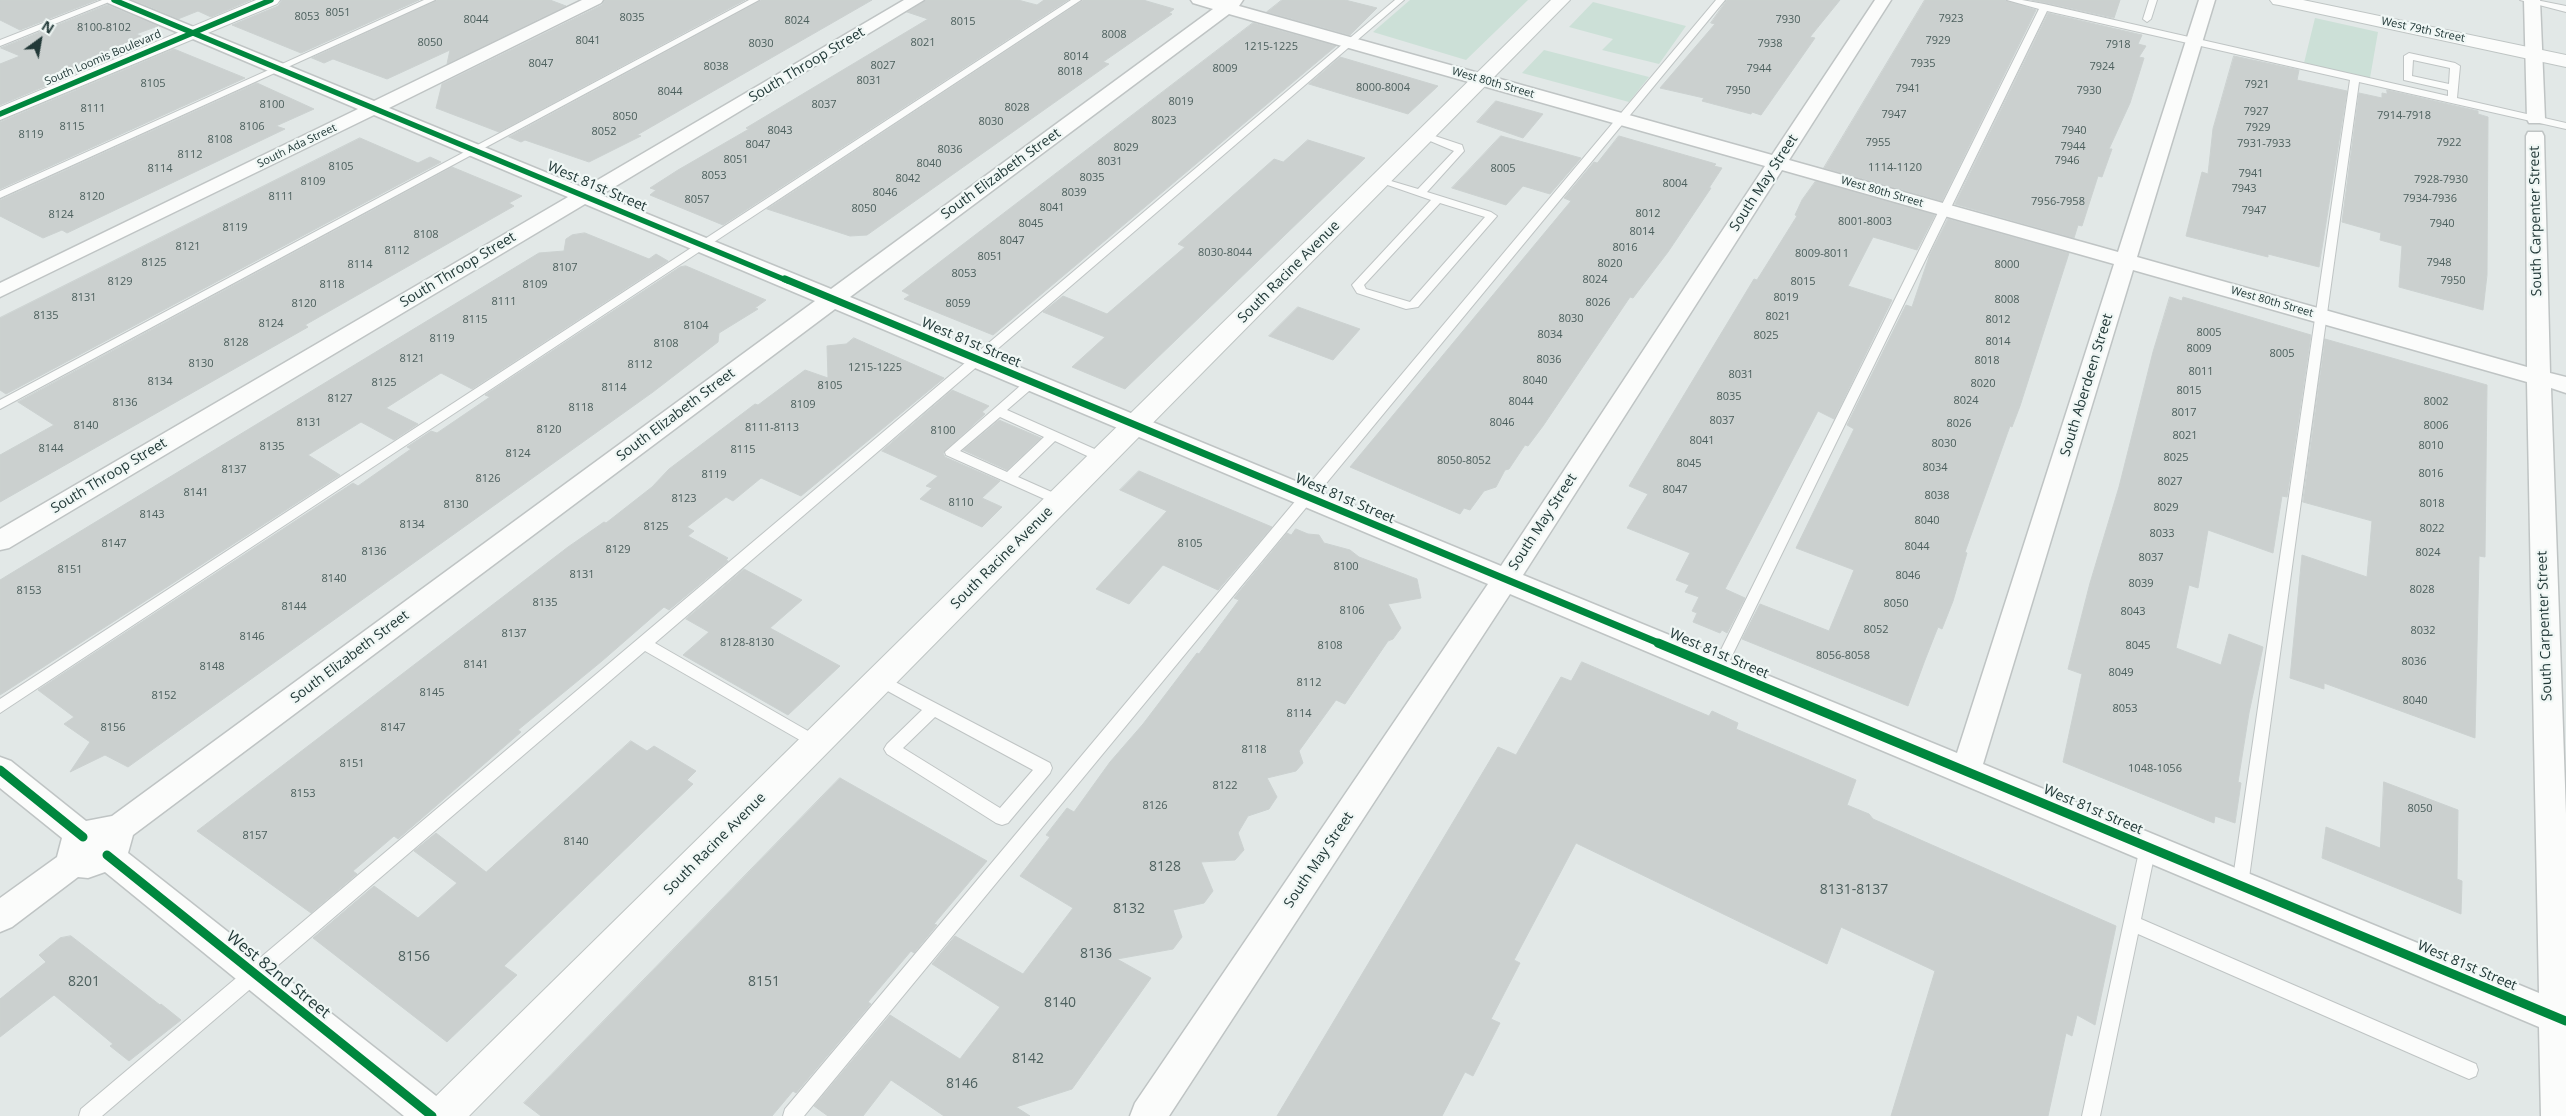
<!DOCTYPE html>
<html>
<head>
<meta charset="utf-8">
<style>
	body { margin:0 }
	#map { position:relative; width:2566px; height:1116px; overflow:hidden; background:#e2e8e7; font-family:"Open Sans",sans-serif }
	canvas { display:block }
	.north { position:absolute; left:15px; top:15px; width:50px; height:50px; -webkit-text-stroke:4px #f0f7f5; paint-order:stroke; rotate:32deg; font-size:14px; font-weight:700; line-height:20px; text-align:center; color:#223938 }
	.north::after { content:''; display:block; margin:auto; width:18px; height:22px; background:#223938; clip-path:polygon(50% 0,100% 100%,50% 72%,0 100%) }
</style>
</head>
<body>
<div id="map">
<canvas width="2566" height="1116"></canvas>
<div class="north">N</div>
</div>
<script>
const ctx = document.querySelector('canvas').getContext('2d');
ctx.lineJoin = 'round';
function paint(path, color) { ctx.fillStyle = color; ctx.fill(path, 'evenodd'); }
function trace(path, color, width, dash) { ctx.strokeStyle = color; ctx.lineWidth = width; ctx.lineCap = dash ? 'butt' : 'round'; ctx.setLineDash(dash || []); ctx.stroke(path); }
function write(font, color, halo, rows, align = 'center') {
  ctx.font = font + ' "Open Sans",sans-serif'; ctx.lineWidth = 4.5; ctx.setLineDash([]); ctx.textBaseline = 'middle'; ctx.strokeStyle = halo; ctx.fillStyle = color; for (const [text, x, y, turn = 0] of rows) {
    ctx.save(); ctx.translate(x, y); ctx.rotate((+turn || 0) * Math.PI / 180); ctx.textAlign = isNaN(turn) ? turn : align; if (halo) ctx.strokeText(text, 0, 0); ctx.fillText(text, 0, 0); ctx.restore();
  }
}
paint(new Path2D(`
	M1410,0H1528L1466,60L1373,32Z
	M1593,2L1686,26L1659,64L1602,50L1613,39L1569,27Z
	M2315,18L2378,32L2370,78L2304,63Z
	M1544,50L1649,77L1629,102L1522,73Z`), '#cce0d7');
const building = new Path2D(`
	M0,0H97L20,30L0,20Z
	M133,0H251L211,17L198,11L178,19Z
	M282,0H419L301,53L232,25L278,6Z
	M437,0H550L566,6L447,64L450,50L387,79L333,59L324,63L312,58Z
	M605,0H745L499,132L436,108L442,84L602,5Z
	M761,0H872L637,135L641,136L589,162L525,140L521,142L509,137Z
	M926,0H1018L1037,5L1044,0H1068L723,225L650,195L656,190L650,188L678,170L749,129L746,128L928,19L907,12Z
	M1083,0H1143L1174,9L1169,13L1172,14L1103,62L1109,64L867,235L850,236L767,209Z
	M1282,0H1345L1377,8L1350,35L1267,12Z
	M1727,0H1840L1810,37L1815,38L1761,115L1752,112L1751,114L1702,101L1704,98L1660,88L1715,24L1711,23Z
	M1925,0H2005L2036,10L1942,201L1824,168Z
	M2032,0H2120L2114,18Z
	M107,5L158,26L136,34L153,41L0,105V64L20,56L1,48Z
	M2048,13L2142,35L2138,44L2146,46L2139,57L2144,58L2130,103L2109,149H2112L2102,177L2098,176L2082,226L2078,225L2074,238L1955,204Z
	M1253,23L1336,46L993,335L904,299L910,295L902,291L928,271Z
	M174,49L245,78L0,189V122Z
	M2234,56L2299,70L2297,80L2347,91L2319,267L2268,254V257L2186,236L2202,172L2208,174L2213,129Z
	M1340,57L1438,86L1408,114L1309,84Z
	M257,83L314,109L276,126L285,129L67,233L62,230L43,238L0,216V200Z
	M2387,90L2478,111V114L2488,117L2487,275L2483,310L2399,287L2402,246L2380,240L2381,233L2342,222L2359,93L2382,98V93L2387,94Z
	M1496,101L1543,114L1523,138L1477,122Z
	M1501,136L1581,158L1550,194L1523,186L1506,205L1452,188Z
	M1619,136L1716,164L1714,166L1722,168L1709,188H1711L1668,252L1633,298L1630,297L1543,426L1528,446L1525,445L1509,469L1505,470L1496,487L1484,491L1470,510L1464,508L1460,514L1350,467L1571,201L1564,198L1594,162L1597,163Z
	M360,138L418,163L430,157L441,162L6,394L0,390V318Z
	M1308,140L1365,158L1125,389L1072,367L1105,337L1043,312L1063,296L1107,314L1185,247L1178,244L1274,159L1283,162Z
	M452,167L522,196L509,203L514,206L305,325L308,327L0,502V455L54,425L18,402Z
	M1816,181L1935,215L1917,250L1873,237L1848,286L1892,300L1834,419L1818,411L1725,589L1745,598L1727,633L1722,630L1720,633L1693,622L1697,613L1692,611L1699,597L1685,592L1689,585L1676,580L1690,553L1627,528L1648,494L1629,486L1754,279L1757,280L1797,216L1795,215L1802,200Z
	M1948,219L2069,253L2020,406L2012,427L2010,426L1965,552L1967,553L1953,601L1942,629L1938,627L1925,660L1908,706L1742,639L1760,604L1829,631L1854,570L1796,548L1854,429L1847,425L1906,305L1912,307L1930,254Z
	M585,233L649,259L656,254L668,261L472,389L441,373L386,408L418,424L394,440L361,422L308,455L340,475L0,695V580L539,253L564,251L566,239L572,235Z
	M686,266L766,300L755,308L758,309L719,333L718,342L653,392L128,767L105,755L70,772L90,742L64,724L74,717L38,690L353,483L358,486L411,449L407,447L431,431L437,433L490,397L485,395L680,267Z
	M2170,297L2182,301L2183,297L2311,335L2287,497L2282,496L2273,553L2208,530L2198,588L2189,585L2176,648L2221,665L2229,634L2263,647L2249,713L2238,782L2241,783L2235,823L2215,816L2214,823L2063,762L2082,674L2068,669L2090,583L2119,487L2153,352Z
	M1298,307L1360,329L1333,360L1269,336Z
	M854,338L944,378L801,496L761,478L733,501L726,497L687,527L694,531L688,536L728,558L726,560L728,561L669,610L664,607L602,661L518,730L521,732L398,839L394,836L353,871L357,874L311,913L197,831L568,547L604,522L606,523L652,487L669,469L755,404L758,405L805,370L828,378L827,346L846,344Z
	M2325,339L2487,385L2485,557L2479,556L2475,738L2324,683V689L2290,678L2302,555L2367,577L2372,521L2303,502Z
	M952,390L989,406L982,412L985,414L943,453L945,457L1000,481L982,498L1002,507L982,527L920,499L932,488L926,486L938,476L882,451Z
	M999,420L1041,438L1007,470L963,450Z
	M1139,471L1272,527L1218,590L1163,565L1129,604L1096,589L1167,511L1120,490Z
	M1296,529L1308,534L1319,535L1324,543L1350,550L1359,557L1417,579L1421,598L1388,604L1401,628L1393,639L1388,641L1345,704L1336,700L1299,751L1303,763L1296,771L1267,778L1277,797L1269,809L1248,816L1238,833L1244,850L1235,860L1201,862L1213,891L1204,903L1173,910L1182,937L1173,949L1117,959L1151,978L1072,1089L1016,1107L1030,1116H944L891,1080L863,1116H828L814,1106L890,1015L960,1059L1000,1007L932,964L955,936L1023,974L1073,908L1020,876L1050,837L1046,835L1067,808L1074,812L1110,762L1143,724L1197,653L1199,654L1239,600L1234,598L1287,533L1291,535Z
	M744,569L802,600L770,628L840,666L788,715L683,655L709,632L686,619Z
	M1582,662L1709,716L1712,711L1738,723L1736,729L1856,780L1847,805L1869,814L1873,819L2116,926L2095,1025L2077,1015L2072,1036L2066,1033L2048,1116H1891L1935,971L1841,927L1827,964L1576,843L1514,960L1520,963L1491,1019L1500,1023L1473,1076L1465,1072L1442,1116H1277L1498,747L1516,755L1561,677L1571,681Z
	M631,741L647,751L654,746L696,771L687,780L693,784L504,966L517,975L447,1042L313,938L374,886L418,918L457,883L414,851L436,833L486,872Z
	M840,778L987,861L934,924L937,925L914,953L911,951L868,1002L871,1004L796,1093L793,1091L772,1116H541L524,1103Z
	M2384,782L2458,810L2457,879L2462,881L2461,914L2322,858L2326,827L2380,848Z
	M71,936L160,1005L161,1004L181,1020L129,1061L110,1046L113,1044L54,995L0,1037V999L46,962L39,955L60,938Z`);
paint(building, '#cbd0cf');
trace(building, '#cbd1d0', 1);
const lane = new Path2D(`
	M102,0H114L0,46V40Z
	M424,0H435L0,198V191Z
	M749,0H759L0,409V400Z
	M1071,0H1081L0,713V699Z
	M1395,0H1404L655,643L822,739L825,743L822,747L817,749L812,747L645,651L102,1116H79L81,1109Z
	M1716,0H1725L804,1116H783L785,1109Z
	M2007,0H2022L2044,4L2448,96V90L2404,80V56L2409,53L2455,63L2460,66L2457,98L2566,123V129L2359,82L2248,885L2246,890L2240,892L2234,890L2232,885L2350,80L2047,11L1726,668L1724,672H1714L1712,668L2039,9ZM2413,60L2450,68L2449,84L2412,76Z
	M2149,0H2157L2151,19L2147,22L2143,19Z
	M2520,0H2536L2566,6V12Z
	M1426,133L1462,145L1464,151L1427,192L1491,212L1497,216L1418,307L1406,309L1357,293L1352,285L1431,200L1376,181L1381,178L1418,189L1454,151L1423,138L1421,136ZM1440,203L1485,217L1410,302L1366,289L1364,285Z
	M1032,378L1038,382L1036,385L1007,410L1108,455L1109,458L1103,462L1098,461L1055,441L1018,477L1065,498L1067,501L1060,506L946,455L945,452L1028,379ZM1000,417L1044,437L1007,472L960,451Z
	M880,674L1050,763L1052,768L1050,773L1008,823L1002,825L996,823L887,754L884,749L887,744L922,710L875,684L873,680L875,676ZM935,717L1033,770L1000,808L903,748Z
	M2148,840L2154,842L2156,847L2141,919L2476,1064L2478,1070L2476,1076L2469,1079L2462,1076L2138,934L2100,1116H2082L2140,847L2142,842Z`);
const street = new Path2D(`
	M106,0H128L374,101L582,0H603L601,3L389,108L584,188L904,0H924L601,195L831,289L1213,9L1193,3L1191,0H1243L1239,6L1772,155L1875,0H1891L1789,160L2118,252L2199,0H2215L2137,257L2527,367L2526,136L2528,132H2542L2544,136L2550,373L2566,377V393L2551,388L2566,814V1116H2541L2539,1027L1510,594L1169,1116H1130L1135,1103L1488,584L835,309L133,835L128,853L445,1103L450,1116H404L105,872L88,878L78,877L12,927L0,932V898L57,857L62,838L0,788V757L11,761L86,821L112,816L815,301L585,204L9,548L0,550V529L568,197L374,115L0,297V283L358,109L108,3ZM1229,14L1765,166L1501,566L850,297ZM1782,170L2114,264L1957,753L1523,575ZM2133,270L2527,382L2539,993L1983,764Z
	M2524,0H2540L2545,119L2543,123H2529L2527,119Z`);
const secondary = new Path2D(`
	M256,0H280L277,4L0,120V107Z
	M1551,0H1570L469,1116H423L429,1103Z
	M2270,0H2303L2566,55V67L2279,5L2273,4Z`);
trace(lane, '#bfc4c4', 2);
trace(street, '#bfc4c4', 3);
trace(secondary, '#bfc5c4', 2);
paint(lane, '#fbfcfb');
paint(street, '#fbfcfb');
paint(secondary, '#fbfcfb');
trace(new Path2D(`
	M114,0L788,281
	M0,114L271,0`), '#00873e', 5.5);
trace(new Path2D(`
	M785,279L1661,644`), '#00873e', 7);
trace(new Path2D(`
	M1658,643L2566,1021
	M0,770L83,837
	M107,855L432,1116`), '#00873e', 9);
write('11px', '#4d605e', null, [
	["8051",338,13],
	["8053",307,17],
	["8035",632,18],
	["7923",1951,19],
	["8044",476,20],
	["7930",1788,20],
	["8024",797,21],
	["8015",963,22],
	["8100-8102",104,28],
	["8008",1114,35],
	["8041",588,41],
	["7929",1938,41],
	["8050",430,43],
	["8021",923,43],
	["8030",761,44],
	["7938",1770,44],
	["7918",2118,45],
	["1215-1225",1271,47],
	["8014",1076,57],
	["8047",541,64],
	["7935",1923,64],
	["8027",883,66],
	["8038",716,67],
	["7924",2102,67],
	["8009",1225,69],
	["7944",1759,69],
	["8018",1070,72],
	["8031",869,81],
	["8105",153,84],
	["7921",2257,85],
	["8000-8004",1383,88],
	["7941",1908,89],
	["7950",1738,91],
	["7930",2089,91],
	["8044",670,92],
	["8019",1181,102],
	["8100",272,105],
	["8037",824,105],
	["8028",1017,108],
	["8111",93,109],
	["7927",2256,112],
	["7947",1894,115],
	["7914-7918",2404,116],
	["8050",625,117],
	["8023",1164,121],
	["8030",991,122],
	["8115",72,127],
	["8106",252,127],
	["7929",2258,128],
	["8043",780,131],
	["7940",2074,131],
	["8052",604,132],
	["8119",31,135],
	["8108",220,140],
	["7955",1878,143],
	["7922",2449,143],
	["7931-7933",2264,144],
	["8047",758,145],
	["7944",2073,147],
	["8029",1126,148],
	["8036",950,150],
	["8112",190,155],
	["8051",736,160],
	["7946",2067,161],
	["8031",1110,162],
	["8040",929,164],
	["8105",341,167],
	["1114-1120",1895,168],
	["8114",160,169],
	["8005",1503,169],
	["7941",2251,174],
	["8053",714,176],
	["8035",1092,178],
	["8042",908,179],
	["7928-7930",2441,180],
	["8109",313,182],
	["8004",1675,184],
	["7943",2244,189],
	["8046",885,193],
	["8039",1074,193],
	["8120",92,197],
	["8111",281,197],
	["7934-7936",2430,199],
	["8057",697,200],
	["7956-7958",2058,202],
	["8041",1052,208],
	["8050",864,209],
	["7947",2254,211],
	["8012",1648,214],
	["8124",61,215],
	["8001-8003",1865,222],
	["8045",1031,224],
	["7940",2442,224],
	["8119",235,228],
	["8014",1642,232],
	["8108",426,235],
	["8047",1012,241],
	["8121",188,247],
	["8016",1625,248],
	["8112",397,251],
	["8030-8044",1225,253],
	["8009-8011",1822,254],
	["8051",990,257],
	["8125",154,263],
	["7948",2439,263],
	["8020",1610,264],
	["8114",360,265],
	["8000",2007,265],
	["8107",565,268],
	["8053",964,274],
	["8024",1595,280],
	["7950",2453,281],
	["8129",120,282],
	["8015",1803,282],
	["8118",332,285],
	["8109",535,285],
	["8131",84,298],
	["8019",1786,298],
	["8008",2007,300],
	["8111",504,302],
	["8026",1598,303],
	["8120",304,304],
	["8059",958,304],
	["8135",46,316],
	["8021",1778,317],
	["8030",1571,319],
	["8115",475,320],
	["8012",1998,320],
	["8124",271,324],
	["8104",696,326],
	["8005",2209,333],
	["8034",1550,335],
	["8025",1766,336],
	["8119",442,339],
	["8014",1998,342],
	["8128",236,343],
	["8108",666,344],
	["8009",2199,349],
	["8005",2282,354],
	["8121",412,359],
	["8036",1549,360],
	["8018",1987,361],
	["8130",201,364],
	["8112",640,365],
	["1215-1225",875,368],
	["8011",2201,372],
	["8031",1741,375],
	["8040",1535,381],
	["8134",160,382],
	["8125",384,383],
	["8020",1983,384],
	["8105",830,386],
	["8114",614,388],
	["8015",2189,391],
	["8035",1729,397],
	["8127",340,399],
	["8024",1966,401],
	["8044",1521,402],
	["8002",2436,402],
	["8136",125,403],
	["8109",803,405],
	["8118",581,408],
	["8017",2184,413],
	["8037",1722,421],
	["8131",309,423],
	["8046",1502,423],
	["8026",1959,424],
	["8140",86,426],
	["8006",2436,426],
	["8111-8113",772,428],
	["8120",549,430],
	["8100",943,431],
	["8021",2185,436],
	["8041",1702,441],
	["8030",1944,444],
	["8010",2431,446],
	["8135",272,447],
	["8144",51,449],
	["8115",743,450],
	["8124",518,454],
	["8025",2176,458],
	["8050-8052",1464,461],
	["8045",1689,464],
	["8034",1935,468],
	["8137",234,470],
	["8016",2431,474],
	["8119",714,475],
	["8126",488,479],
	["8027",2170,482],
	["8047",1675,490],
	["8141",196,493],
	["8038",1937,496],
	["8123",684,499],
	["8110",961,503],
	["8018",2432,504],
	["8130",456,505],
	["8029",2166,508],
	["8143",152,515],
	["8040",1927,521],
	["8134",412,525],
	["8125",656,527],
	["8022",2432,529],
	["8033",2162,534],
	["8147",114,544],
	["8105",1190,544],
	["8044",1917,547],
	["8129",618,550],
	["8136",374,552],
	["8024",2428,553],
	["8037",2151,558],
	["8100",1346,567],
	["8151",70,570],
	["8131",582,575],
	["8046",1908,576],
	["8140",334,579],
	["8039",2141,584],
	["8028",2422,590],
	["8153",29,591],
	["8135",545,603],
	["8050",1896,604],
	["8144",294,607],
	["8106",1352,611],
	["8043",2133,612],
	["8052",1876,630],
	["8032",2423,631],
	["8137",514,634],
	["8146",252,637],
	["8128-8130",747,643],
	["8108",1330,646],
	["8045",2138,646],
	["8056-8058",1843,656],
	["8036",2414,662],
	["8141",476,665],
	["8148",212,667],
	["8049",2121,673],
	["8112",1309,683],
	["8145",432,693],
	["8152",164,696],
	["8040",2415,701],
	["8053",2125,709],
	["8114",1299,714],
	["8156",113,728],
	["8147",393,728],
	["8118",1254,750],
	["8151",352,764],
	["1048-1056",2155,769],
	["8122",1225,786],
	["8153",303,794],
	["8126",1155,806],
	["8050",2420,809],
	["8157",255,836],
	["8140",576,842]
]);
write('11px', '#223938', '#f0f7f5', [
	["West 79th Street",2423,30,12],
	["South Loomis Boulevard",103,58,-23],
	["West 80th Street",1493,83,16],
	["South Ada Street",297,146,-26],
	["West 80th Street",1882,192,16],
	["West 80th Street",2272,302,16]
]);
write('14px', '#223938', '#f0f7f5', [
	["South Throop Street",807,65,-31],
	["South Elizabeth Street",1001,174,-36],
	["South May Street",1764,183,-57],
	["West 81st Street",597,187,23],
	["South Carpenter Street",2536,221,-91],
	["South Throop Street",458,270,-31],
	["South Racine Avenue",1289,272,-45],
	["West 81st Street",971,343,23],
	["South Aberdeen Street",2087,385,-73],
	["South Elizabeth Street",676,415,-37],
	["South Throop Street",109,476,-31],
	["West 81st Street",1345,499,23],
	["South May Street",1543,522,-57],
	["South Racine Avenue",1002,558,-45],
	["South Carpenter Street",2545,626,-92],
	["West 81st Street",1719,654,23],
	["South Elizabeth Street",350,657,-37],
	["West 81st Street",2093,810,23],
	["South Racine Avenue",715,844,-45],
	["South May Street",1319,860,-56],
	["West 81st Street",2467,966,23]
]);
write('14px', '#4d605e', null, [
	["8128",1165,867],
	["8131-8137",1854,890],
	["8132",1129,909],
	["8136",1096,954],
	["8156",414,957],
	["8201",84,982],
	["8151",764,982],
	["8140",1060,1003],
	["8142",1028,1059],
	["8146",962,1084]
]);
write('16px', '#223938', '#f0f7f5', [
	["West 82nd Street",278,975,39]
]);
</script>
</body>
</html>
